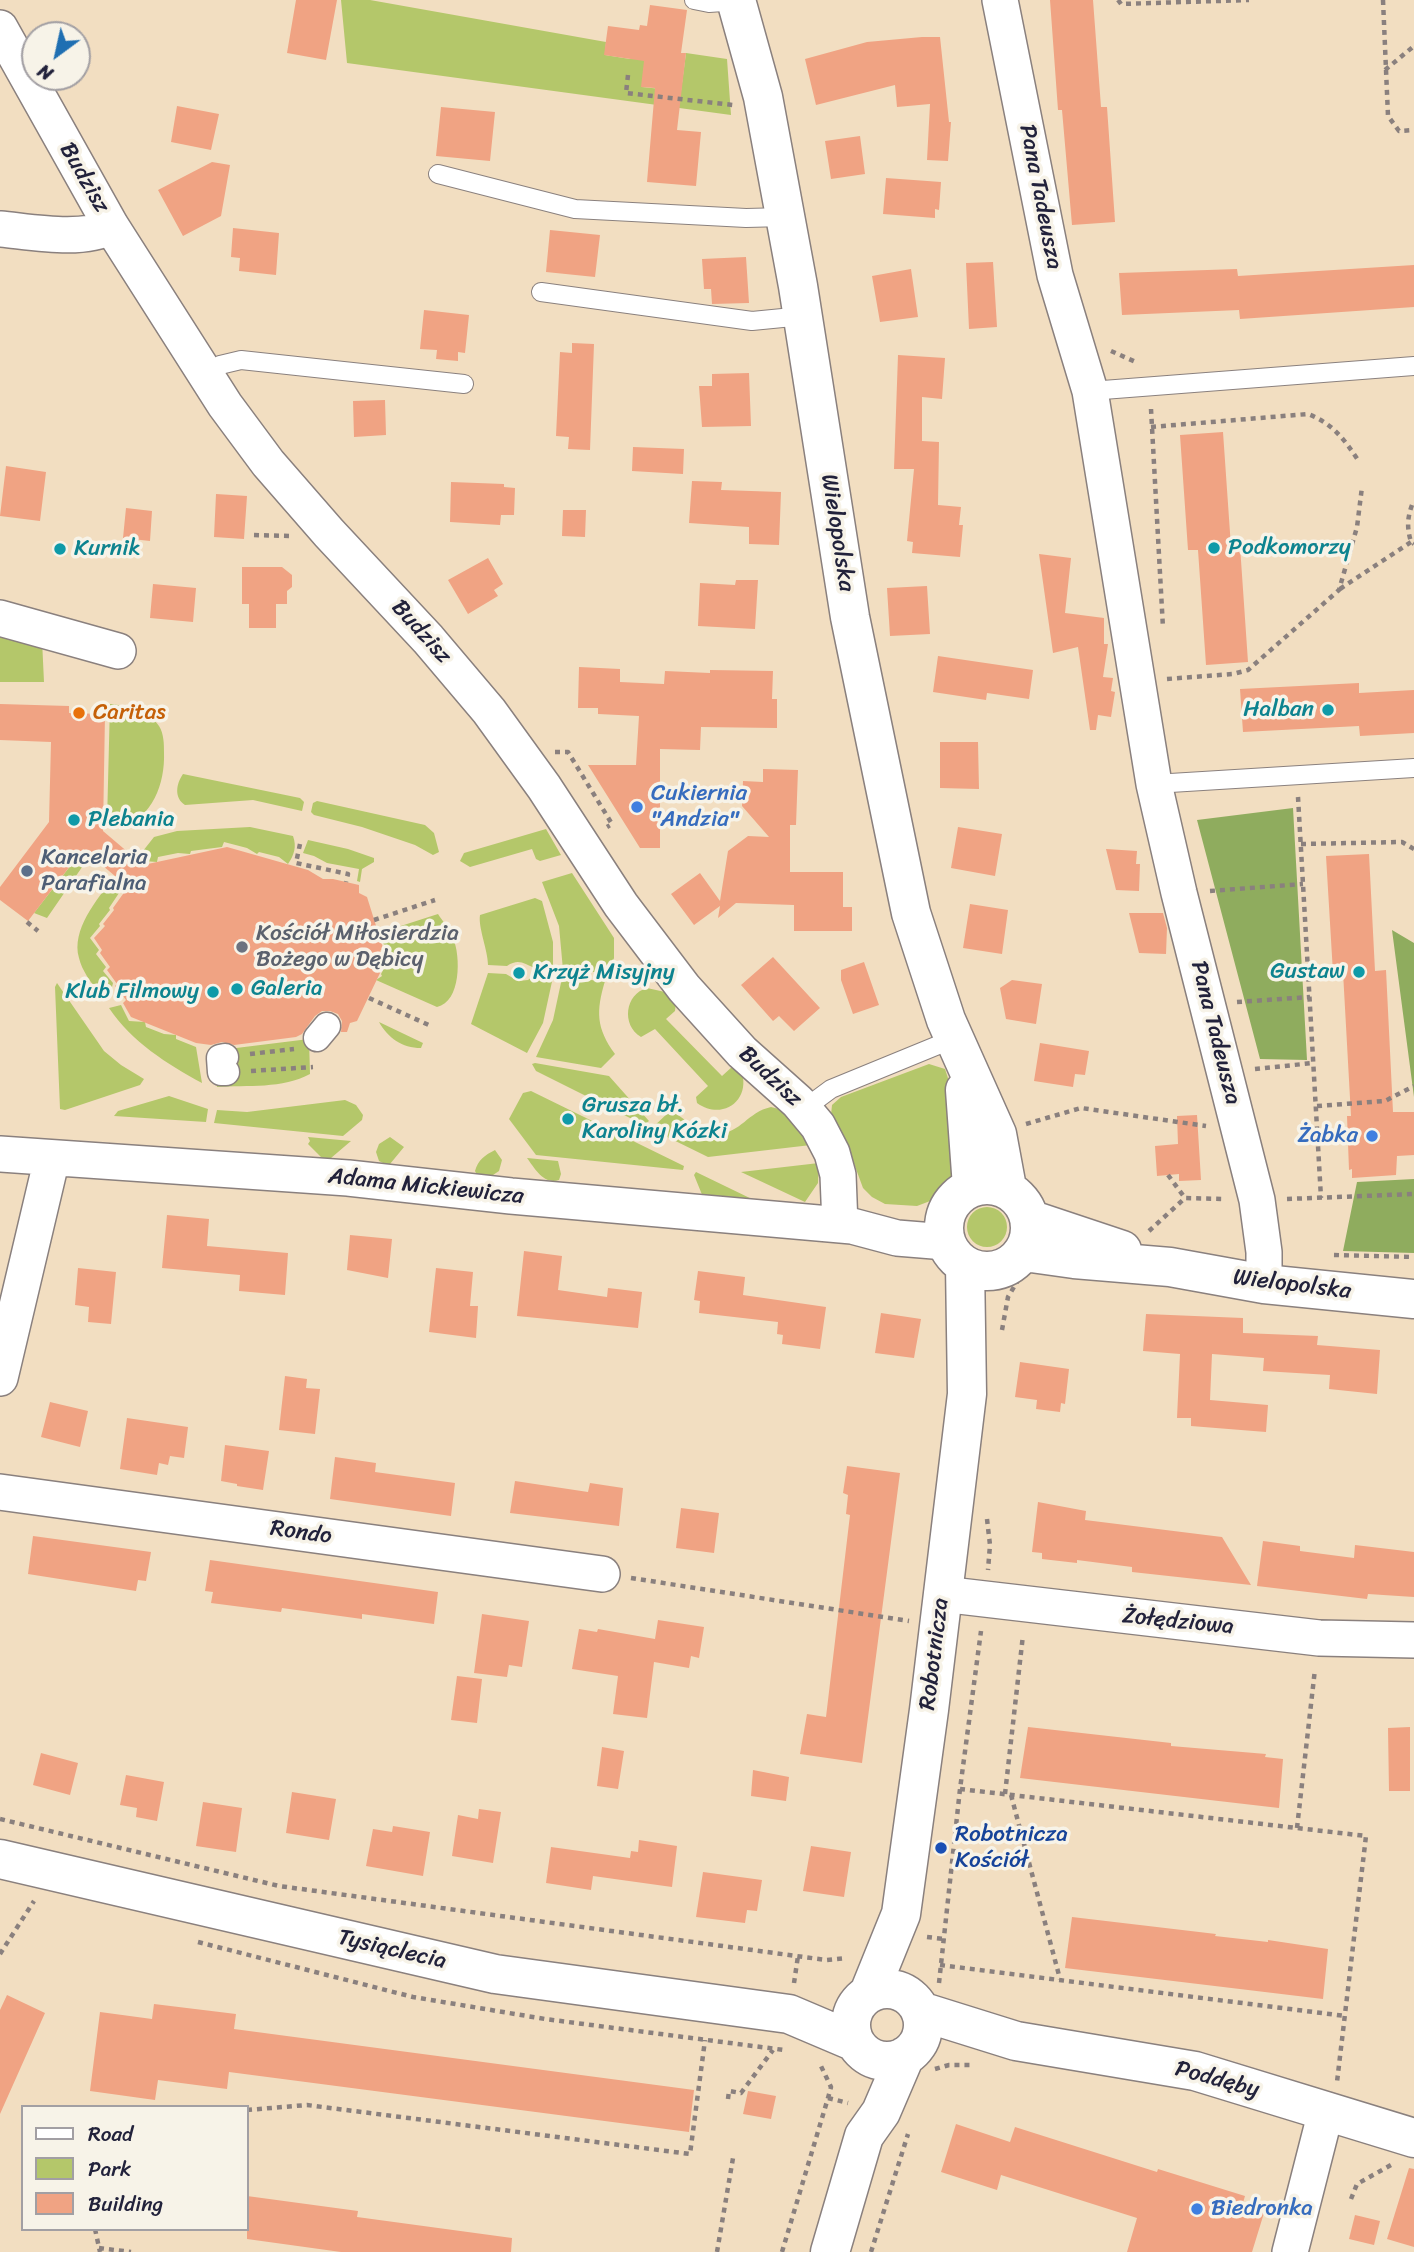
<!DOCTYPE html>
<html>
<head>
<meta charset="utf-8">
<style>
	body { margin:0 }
	#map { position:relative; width:1414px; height:2252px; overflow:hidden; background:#f2dec1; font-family:Sriracha,sans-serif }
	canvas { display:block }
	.legend { position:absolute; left:21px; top:2105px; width:228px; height:126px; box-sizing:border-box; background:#f7f3e8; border:2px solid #a29fa3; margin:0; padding:9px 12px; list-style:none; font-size:21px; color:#22223b }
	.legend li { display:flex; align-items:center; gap:14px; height:35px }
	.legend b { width:35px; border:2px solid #a29fa3 }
	.north { position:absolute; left:21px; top:21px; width:70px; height:70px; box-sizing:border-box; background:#f7f3e8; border:2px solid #a29fa3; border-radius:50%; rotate:213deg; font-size:19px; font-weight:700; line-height:28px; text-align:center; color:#22223b }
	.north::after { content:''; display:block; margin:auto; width:24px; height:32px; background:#1f6fb2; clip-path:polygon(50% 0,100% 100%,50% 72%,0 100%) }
</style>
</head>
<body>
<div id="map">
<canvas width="1414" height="2252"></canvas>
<ul class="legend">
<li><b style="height:9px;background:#fff"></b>Road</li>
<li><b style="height:19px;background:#b4c76a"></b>Park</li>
<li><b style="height:19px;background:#f0a383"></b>Building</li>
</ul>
<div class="north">N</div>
</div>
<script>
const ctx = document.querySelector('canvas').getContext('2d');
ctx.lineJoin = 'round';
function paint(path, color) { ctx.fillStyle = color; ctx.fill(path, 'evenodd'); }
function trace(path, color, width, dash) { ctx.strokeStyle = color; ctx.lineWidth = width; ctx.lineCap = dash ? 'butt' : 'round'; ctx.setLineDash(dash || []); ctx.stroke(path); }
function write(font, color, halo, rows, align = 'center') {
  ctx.font = font + ' Sriracha,sans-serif'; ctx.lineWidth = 7; ctx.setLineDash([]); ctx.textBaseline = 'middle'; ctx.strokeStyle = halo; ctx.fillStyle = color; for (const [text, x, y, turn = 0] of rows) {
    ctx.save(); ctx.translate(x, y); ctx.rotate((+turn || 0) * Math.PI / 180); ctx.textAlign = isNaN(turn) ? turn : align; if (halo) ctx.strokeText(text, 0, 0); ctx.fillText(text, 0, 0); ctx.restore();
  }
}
paint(new Path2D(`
	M341,0H370L606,42L605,55L630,59L646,48L642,87L681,91L686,53L727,59L731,115L347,63Z
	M0,630L42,640L44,682H0Z
	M110,704C126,705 150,712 159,726C164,734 164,744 164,753C165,783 153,818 120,828L107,822Z
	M183,774L300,798L304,802L302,811L253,800L185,805C174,798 176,784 183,774Z
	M317,801L425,825L434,833L439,852L433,855L415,845L362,827L314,815L311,812L313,803Z
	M250,827L293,836C297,847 294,855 288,864L279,857L259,852L257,854L247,848L224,842L222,847L191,851L190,854L178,853L158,857L157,862L144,861L139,856L154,837L177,831Z
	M546,829L561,855L540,861L536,859L532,849L470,867L460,861L464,853Z
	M308,840L348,849L374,858V862L362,869L360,882L357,881L359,869L327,863L314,856L303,853Z
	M81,852L89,857L47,918L34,913Z
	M572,873L614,938V958L609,973L563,970L559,926L542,882Z
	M113,879L123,887L109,908L110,910L99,924L100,926L90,938L99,950L96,954L106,967L103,971L113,983L112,987L98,992C91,982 82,971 79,958C71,930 97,899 113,879Z
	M535,898L542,901L553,942V970C548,969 540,970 535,968C524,964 519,958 507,966L488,965C488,950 478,928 480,915Z
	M438,914C443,922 450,929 453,938C461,956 461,1002 437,1007L376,980L382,976L381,974L388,961L383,948L385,945L379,940V933Z
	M488,973L506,974L518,981L528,980L533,976L553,977L543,1023L527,1053L471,1024Z
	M562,978L605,981C596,1011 596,1028 615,1054L601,1068L536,1057L553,1020Z
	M57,983L104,1051L121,1065L144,1079L140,1085L65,1110L60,1109L55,987Z
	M647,988L665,992L676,1002L675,1011L666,1019L722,1076L733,1066L742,1073C750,1101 722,1121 697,1103L696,1097L708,1086L655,1029L641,1037C621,1025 625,994 647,988Z
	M121,1005L129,1021L145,1022L146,1027L164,1034L176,1035V1039L196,1047L202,1083C167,1064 132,1042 109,1008Z
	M379,1022L423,1043L421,1048C402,1048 388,1038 379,1022Z
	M309,1039L310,1074C283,1089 247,1085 217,1087L212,1051Z
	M535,1063L609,1076L649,1121L644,1125L536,1071L532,1064Z
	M929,1064L945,1069L957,1106L954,1181L938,1198L917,1206L885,1204L872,1197L863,1188L849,1150L831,1115L832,1105L841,1097Z
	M531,1091L684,1166L683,1170L536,1155L509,1119L523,1093Z
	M169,1096L208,1109L206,1122L114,1116L118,1111Z
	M345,1100L356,1105L363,1115L362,1120L343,1136L214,1123L217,1110L247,1112Z
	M771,1107L783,1110L811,1145L708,1157L651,1129L670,1111C682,1115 690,1127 703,1131C739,1142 743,1113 771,1107Z
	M308,1137L351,1141L331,1158H322L308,1144L310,1141Z
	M390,1137L404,1147L390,1164L387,1165L379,1161L376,1152L379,1144Z
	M495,1150L502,1160L499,1171L493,1175H477L475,1171C478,1160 485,1155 495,1150Z
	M527,1158L558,1161L561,1174L559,1180C544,1185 535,1169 527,1158Z
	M819,1163L818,1183L805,1202L741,1172Z
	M696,1172L758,1202L703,1197L694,1175Z
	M967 1227a20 20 0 1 1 40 0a20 20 0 1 1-40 0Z`), '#b4c76a');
paint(new Path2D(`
	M1293,808L1307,1060L1260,1059L1197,820Z
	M1392,930L1414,943V1097Z
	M1414,1179V1253L1343,1251L1357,1182Z`), '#8fac5e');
paint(new Path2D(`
	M296,0H337L326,60L287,53Z
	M1050,0H1093L1101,107H1107L1115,222L1072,225L1062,110H1058Z
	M650,5L687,10L681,53H686L677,130L701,132L696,186L647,182L655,88L641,87L644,61L604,55L608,26L639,30L640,25L647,26Z
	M922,37H940L949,122H951L948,161L927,160L930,104L897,107L895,85L816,105L805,59L867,42Z
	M177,106L219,114L211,150L171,142Z
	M441,107L495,112L490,161L436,156Z
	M860,136L865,174L831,179L825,141Z
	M212,162L230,165L221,216L183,236L158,190Z
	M886,178L941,182L939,210L935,209V218L883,214Z
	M233,228L279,233L276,275L239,271L240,258L231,257Z
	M550,230L600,235L595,277L546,272Z
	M746,257L749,303L712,304L711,289H704L702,259Z
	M993,262L997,327L969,329L966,263Z
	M1414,265V307L1240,319L1239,310L1122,315L1119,273L1237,269L1238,276Z
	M911,269L918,317L880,322L872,276Z
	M424,310L469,315L465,353L458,352V361L436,359L437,350L420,349Z
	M572,343L594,344L590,450L568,449L569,437L556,436L560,352L572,353Z
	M898,355L945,358L942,399L922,397V441L939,442L938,505L961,507L959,525H963L960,557L912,553L913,542L907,541L914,469H894Z
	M749,373L751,426L702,427L699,386H712V374Z
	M385,400L386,435L354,437L353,401Z
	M1223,432L1231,547L1240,546L1248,662L1206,665L1198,550H1188L1180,435Z
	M633,447L684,449L683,474L632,471Z
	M6,466L46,472L40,521L0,516Z
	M692,481L722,482L721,490L781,492L779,545L749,544V527L689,523Z
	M451,482L504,484V487L515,488L514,515H501L500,525L450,522Z
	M216,494L247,496L244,539L214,537Z
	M126,508L152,511L150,541L123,538Z
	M563,510H586L585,537L562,536Z
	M1039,554L1071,558L1065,613L1104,618V644H1108L1103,677L1113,678L1111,691L1115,692L1111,717L1098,715L1096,730H1090L1078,647L1053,653Z
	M488,558L503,584L494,590L498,596L468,614L448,580Z
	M242,567H282L292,575V587L287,591V604H276V628H249V604H242Z
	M736,580H758L755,629L698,626L700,583L735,585Z
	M153,584L196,588L193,622L150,618Z
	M927,586L930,634L890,636L887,588Z
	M938,656L1033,670L1029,699L987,693L986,700L933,692Z
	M579,667L620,669V682L664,684L665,671L710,673V670L773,671L772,699H777V728L701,727L700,750L660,749V848H640L588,765H636L639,716L598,714V708H578Z
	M1359,683V693L1414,690V733L1360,736L1359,726L1243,732L1240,689Z
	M0,704L69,706V713L105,714L103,831L143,865L227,847L308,870L323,879H333L359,885V893L367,897L383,948L380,951L388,961L379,971L380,973L357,1021L350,1023L347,1032H341L342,1021L338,1014L330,1011H322L315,1016L302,1034L296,1037L234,1045L222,1042L211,1045L196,1043L131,1017L123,1003L126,1000L115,986L117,984L107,970L110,967L100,953L102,950L94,938L105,926L103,924L114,910L113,908L128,887L83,849L28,921L0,900V887L49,822L51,742L0,740Z
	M940,742H978L979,789L940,788Z
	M763,769L798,770L796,825H790V872H843V907H852V931H794V905L736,903L718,918L720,906L694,925L671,894L700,873L720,901L728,851L748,836L769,837L742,806L743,781L763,782Z
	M958,827L1002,834L995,876L951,868Z
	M1106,849L1137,851L1136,864H1140L1139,891L1116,890Z
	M1369,854L1375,971L1386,970L1393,1112H1414V1155L1397,1156L1396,1175L1352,1178V1169L1349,1170L1347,1116H1351L1343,972L1333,973L1326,856Z
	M970,904L1008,910L1002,954L963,948Z
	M1129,913H1163L1167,928L1166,954L1139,953Z
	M773,957L820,1008L794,1031L779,1016L773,1021L741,985Z
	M864,962L879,1005L853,1014L841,980V970Z
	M1012,980L1042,984L1036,1024L1006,1019L1000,988Z
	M1040,1043L1089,1051L1085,1075L1075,1074L1073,1087L1034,1081Z
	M1197,1115L1201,1180L1179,1181V1174L1157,1176L1155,1146L1178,1144L1177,1116Z
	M167,1215L209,1219L207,1246L288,1253L285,1295L239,1291L240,1275L162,1268Z
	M350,1235L392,1239L388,1278L347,1270Z
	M524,1251L562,1256L558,1290L607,1297L608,1288L642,1292L638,1328L517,1316Z
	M78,1268L116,1272L111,1324L88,1322L89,1307L75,1305Z
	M436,1268L473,1272L470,1306H478L476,1338L429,1332Z
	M698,1271L745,1277L743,1295L826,1307L820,1349L782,1344L783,1335L777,1334L778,1322L699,1313L700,1301L694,1300Z
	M881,1313L921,1319L914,1358L875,1353Z
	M1146,1314L1243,1318V1333L1318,1336L1317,1345L1380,1350L1377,1394L1329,1389L1330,1375L1263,1371L1264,1358L1212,1354L1210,1400L1268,1405L1266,1432L1191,1426V1418H1177L1180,1354L1143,1351Z
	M1020,1362L1069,1369L1065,1404L1061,1403L1060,1412L1036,1409L1037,1400L1015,1397Z
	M285,1376L307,1379L306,1388L320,1389L315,1434L279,1430Z
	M50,1402L88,1411L80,1447L41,1437Z
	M127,1418L188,1427L184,1458L170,1456L168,1465L159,1463L157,1475L120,1469Z
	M225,1445L269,1451L263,1490L237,1486V1484L221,1481Z
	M335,1457L376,1463L375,1472L455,1483L451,1516L330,1499Z
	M847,1466L900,1473L862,1763L800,1754L807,1714L826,1717L850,1515L846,1514L848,1495L843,1493Z
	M515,1481L588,1492L590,1483L623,1488L619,1526L510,1513Z
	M1038,1502L1086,1511L1085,1520L1222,1537L1251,1585L1132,1572V1567L1077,1560V1563L1042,1559V1553L1032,1552Z
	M681,1508L719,1513L714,1553L676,1548Z
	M33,1536L151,1552L146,1581L138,1580L136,1591L28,1574Z
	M1263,1541L1300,1546V1551L1354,1558L1355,1545L1414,1552V1597L1368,1594L1367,1599L1257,1586Z
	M210,1560L438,1592L434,1624L362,1614V1619L282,1608L281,1612L211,1603L213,1592L205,1591Z
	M482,1614L529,1621L522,1667L509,1665L507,1677L474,1673Z
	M658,1620L704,1627L699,1658L691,1656L689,1668L654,1662L647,1718L613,1714L618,1676L572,1669L579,1629L597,1632L598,1629L655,1639Z
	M457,1676L482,1679L477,1723L451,1720Z
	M1028,1727L1171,1743V1746L1266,1754L1265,1757L1283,1759L1279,1808L1020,1778Z
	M1410,1727V1791H1389L1388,1728Z
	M602,1747L624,1751L618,1789L597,1786Z
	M41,1753L78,1763L70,1795L33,1785Z
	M753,1770L789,1777L786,1801L751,1796Z
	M126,1775L164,1782L157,1821L136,1817L137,1808L120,1805Z
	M292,1792L336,1799L329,1840L286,1833Z
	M203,1802L242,1808L236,1852L196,1846Z
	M479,1809L501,1812L493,1863L452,1856L458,1815L478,1819Z
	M393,1826L430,1832L423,1876L366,1866L373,1829L392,1832Z
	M639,1840L677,1846L672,1887L593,1876L591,1890L546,1883L551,1847L630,1858L631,1851L638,1852Z
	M811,1846L851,1852L844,1897L803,1891Z
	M703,1872L762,1880L757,1911L747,1910L745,1923L696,1917Z
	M1072,1917L1216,1934L1215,1936L1268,1942V1940L1328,1949L1323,1999L1065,1968Z
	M7,1995L45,2013L0,2114V2010Z
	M154,2004L236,2014L234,2029L694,2090L689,2132L229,2072L227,2089L158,2080L155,2100L90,2091L100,2012L152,2019Z
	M748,2091L776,2096L771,2119L743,2114Z
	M956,2124L1010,2142L1015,2127L1157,2172L1158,2169L1245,2196L1242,2206L1264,2213L1252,2252H1127L1137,2218L1001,2175L997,2190L941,2172Z
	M1409,2168L1414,2169V2247L1387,2239Z
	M247,2196L358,2211L357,2217L512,2238L511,2252H341L247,2239Z
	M1355,2215L1380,2221L1374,2245L1349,2239Z`), '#f0a383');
const service = new Path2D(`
	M694,0L709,3L737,1
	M438,174L575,209L746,218L785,217
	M541,292L752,321L803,316
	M206,374L220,365L241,360L464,384
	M1090,391L1414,366
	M1154,784L1414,768
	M804,1109L831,1089L953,1039`);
const pedestrian = new Path2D(`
	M317,1038L327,1026
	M225,1057L220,1058L221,1072H226`);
const minor = new Path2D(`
	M1000,0L1055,275L1090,391L1154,784L1179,893L1257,1200L1264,1252V1284
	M0,28L111,226L225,405L268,463L329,533L428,639L489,711L544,787L621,905L684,988L742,1052L798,1102L818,1126L832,1153L838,1175L840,1225
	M0,229C32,232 83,242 111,226
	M0,618L118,651
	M0,1154L348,1178L511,1196L852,1226L897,1238L946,1242
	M0,1378L52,1158
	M0,1492L602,1574
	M942,1594L1319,1638L1414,1640
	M1290,2252L1326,2111`);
const tertiary = new Path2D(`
	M736,0L763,97L798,286L850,617L911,913L946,1020L997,1134L1007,1188
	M965,1090L972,1187
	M944 1228a43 43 0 1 1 86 0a43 43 0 1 1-86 0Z
	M1029,1219L1122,1250
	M1024,1252L1074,1259L1170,1267L1264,1284L1414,1299
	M0,1859L495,1974L789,2014L855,2042
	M851 2025a36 36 0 1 1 72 0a36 36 0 1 1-72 0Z
	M869,1993L901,1914L929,1710L967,1394L965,1265
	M920,2011L1016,2041L1195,2071L1414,2138
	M830,2252L864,2136L881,2112L905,2056`);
trace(service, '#8a807e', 20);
trace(pedestrian, '#8a807e', 29);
trace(minor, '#8a807e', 38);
trace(tertiary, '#8a807e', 41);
trace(new Path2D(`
	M1118,0L1121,4L1249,0
	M1383,0L1388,116L1399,131L1414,130
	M1385,70L1414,46
	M628,75L626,93L733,105
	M1111,351L1138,363
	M1151,409L1163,628
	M1151,427L1308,414C1332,423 1344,439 1358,460
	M1412,505C1407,519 1407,528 1411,542L1414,544
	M254,535L291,536
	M1340,589L1411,542
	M1167,679L1233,674L1248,670L1339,590L1357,527L1362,487
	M555,752H568L612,824L607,827
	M1298,797L1321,1198
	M300,844L296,863L348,874L346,882
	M1301,844L1402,842L1414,849
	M1210,891L1303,884
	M374,920L435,900
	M27,922L38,931
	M369,998L431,1026
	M1237,1002L1310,997
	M250,1054L294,1049
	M1255,1069L1313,1063
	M251,1071L313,1067
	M1317,1106L1385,1101L1414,1086
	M1026,1124L1081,1108L1206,1126
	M1168,1175L1185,1198
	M1287,1199L1414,1194
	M1149,1231L1185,1198L1226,1199
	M1334,1255L1414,1257
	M1002,1330L1008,1297L1017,1282
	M987,1519L990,1545L988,1570
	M631,1578L909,1621
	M960,1789L1366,1836L1337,2082
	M1005,1794L1023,1635
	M1011,1795L1060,1979
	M0,1819L279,1886L826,1960L847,1958
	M1297,1828L1315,1669
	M927,1937L944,1939
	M198,1942L413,1997L545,2019L784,2050
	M0,1954L34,1901
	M940,1965L1345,2016
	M794,1983L798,1956
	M939,1983L960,1789L981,1631
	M935,2069L949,2065H974
	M828,2098L848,2103
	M728,2099L729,2091L741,2093L773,2050
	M247,2110L307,2105L690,2154L705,2040
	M1351,2199L1357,2184L1391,2165
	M95,2229L100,2252
	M99,2248L131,2252
	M717,2252L733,2158
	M782,2252L828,2098L831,2087L820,2064
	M871,2252L908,2134`), '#8a807e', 4.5, [5, 5]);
trace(service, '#fff', 18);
trace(pedestrian, '#fff', 26);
trace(minor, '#fff', 35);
trace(tertiary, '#fff', 38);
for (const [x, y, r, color] of [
	[1214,548,7,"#0f9aa8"],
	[60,549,7,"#0f9aa8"],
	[1328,710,7,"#0f9aa8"],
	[79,713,7,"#e8710a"],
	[637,807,7,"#3f7fe0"],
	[74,820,7,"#0f9aa8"],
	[27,871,7,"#5c6f8a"],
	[242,947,7,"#6b7280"],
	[1359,972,7,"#0f9aa8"],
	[519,973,7,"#0f9aa8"],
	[237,989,7,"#0f9aa8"],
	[213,992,7,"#0f9aa8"],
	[568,1119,7,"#0f9aa8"],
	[1372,1136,7,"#3f7fe0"],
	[941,1848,7,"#1a4fb4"],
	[1197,2209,7,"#3f7fe0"]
]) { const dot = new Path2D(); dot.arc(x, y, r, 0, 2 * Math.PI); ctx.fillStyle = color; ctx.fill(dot); trace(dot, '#f7f3e8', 2.5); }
write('23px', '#22223b', '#f7f3e8', [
	["Budzisz",84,178,60],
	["Pana Tadeusza",1040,197,79],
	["Wielopolska",837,533,81],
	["Budzisz",421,632,48],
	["Pana Tadeusza",1215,1033,76],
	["Budzisz",770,1077,43],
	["Adama Mickiewicza",426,1187,6],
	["Wielopolska",1292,1285,7],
	["Rondo",301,1533,8],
	["Żołędziowa",1178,1622,6],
	["Robotnicza",935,1654,-83],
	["Tysiąclecia",392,1950,13],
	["Poddęby",1217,2080,15]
]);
write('23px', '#0d838f', '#f7f3e8', [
	["Podkomorzy",1228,548],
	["Kurnik",74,549],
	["Halban",1314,710,"right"],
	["Plebania",88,820],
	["Gustaw",1345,972,"right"],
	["Krzyż Misyjny",533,973],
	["Galeria",251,989],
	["Klub Filmowy",199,992,"right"],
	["Grusza bł.",582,1106],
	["Karoliny Kózki",582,1132]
], 'left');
write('23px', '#c56008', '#f7f3e8', [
	["Caritas",93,713]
], 'left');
write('23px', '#366cbe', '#f7f3e8', [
	["Cukiernia",651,794],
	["\"Andzia\"",651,820],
	["Żabka",1358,1136,"right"],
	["Biedronka",1211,2209]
], 'left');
write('23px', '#4e5e75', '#f7f3e8', [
	["Kancelaria",41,858],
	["Parafialna",41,884]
], 'left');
write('23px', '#5b616d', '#f7f3e8', [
	["Kościół Miłosierdzia",256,934],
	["Bożego w Dębicy",256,960]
], 'left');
write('23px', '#164399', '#f7f3e8', [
	["Robotnicza",955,1835],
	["Kościół",955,1861]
], 'left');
</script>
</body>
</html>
